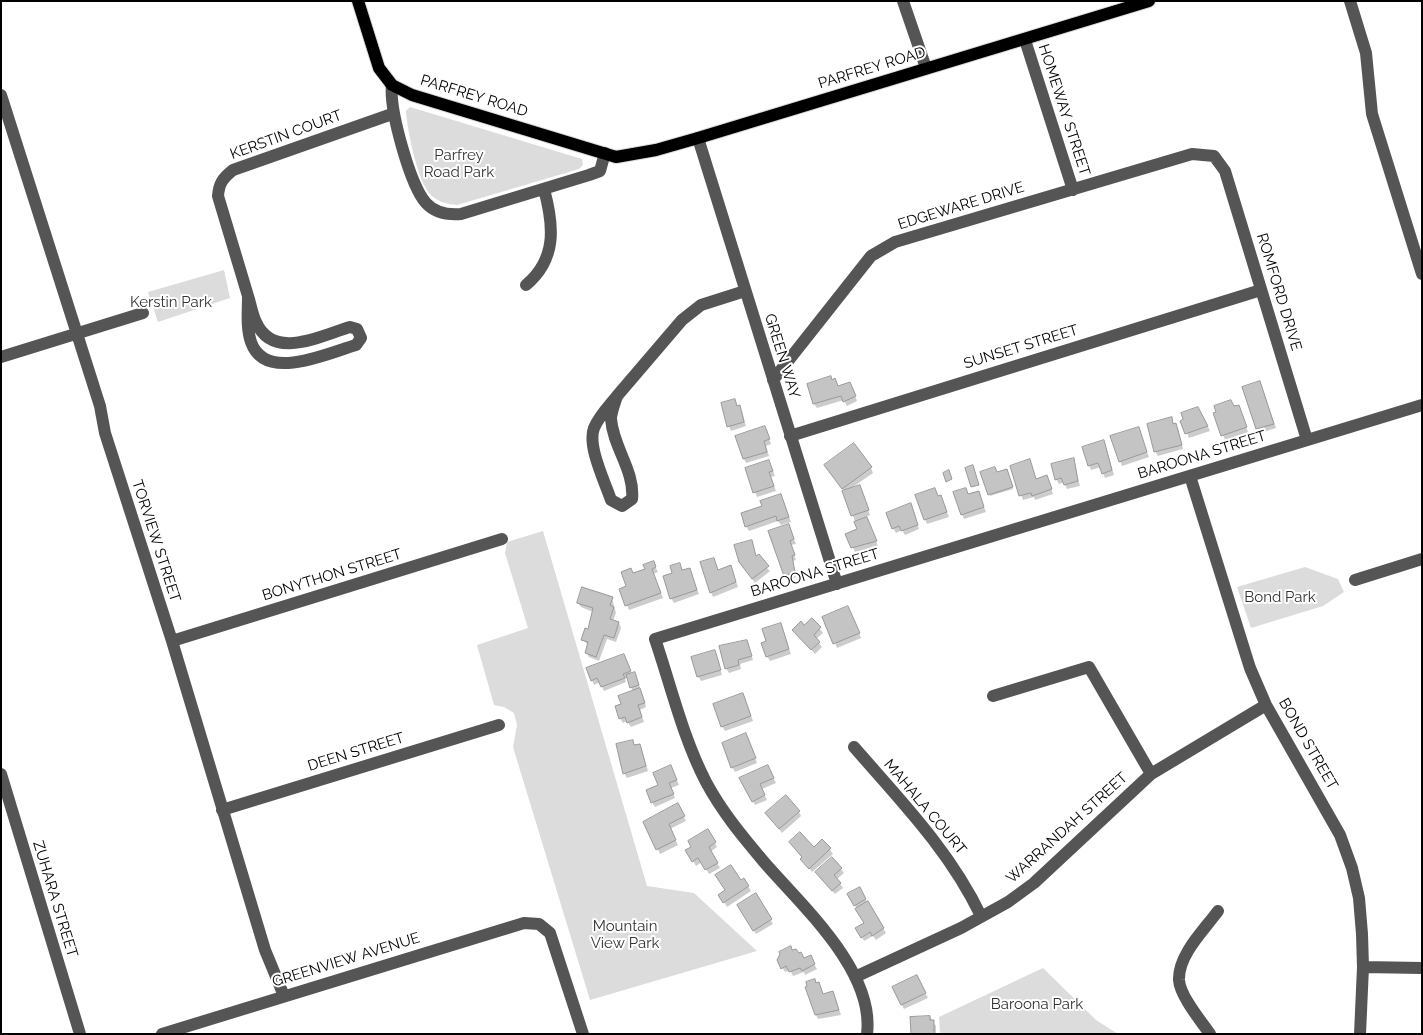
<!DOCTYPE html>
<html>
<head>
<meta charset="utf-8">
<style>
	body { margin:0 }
	#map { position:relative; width:1423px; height:1035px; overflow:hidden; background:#fff; font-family:Raleway,sans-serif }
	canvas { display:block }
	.frame { position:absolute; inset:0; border:2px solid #000; pointer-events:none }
</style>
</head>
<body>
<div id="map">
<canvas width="1423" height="1035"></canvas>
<div class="frame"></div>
</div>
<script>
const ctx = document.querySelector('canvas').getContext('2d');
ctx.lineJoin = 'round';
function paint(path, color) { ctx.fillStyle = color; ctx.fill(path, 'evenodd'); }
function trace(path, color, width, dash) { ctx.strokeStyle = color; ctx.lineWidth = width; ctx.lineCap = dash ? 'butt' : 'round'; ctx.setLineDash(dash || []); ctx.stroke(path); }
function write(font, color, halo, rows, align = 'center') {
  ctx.font = font + ' Raleway,sans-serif'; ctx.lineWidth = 4; ctx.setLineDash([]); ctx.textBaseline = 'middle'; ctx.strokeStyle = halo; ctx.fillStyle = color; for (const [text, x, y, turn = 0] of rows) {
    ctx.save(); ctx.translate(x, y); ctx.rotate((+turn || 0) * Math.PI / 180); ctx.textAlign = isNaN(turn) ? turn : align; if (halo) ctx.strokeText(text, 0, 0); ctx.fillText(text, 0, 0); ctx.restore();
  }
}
paint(new Path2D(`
	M410,107L582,159L583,165L579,169L457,205C448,204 440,203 432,196C418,185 407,129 406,111Z
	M224,270L230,298L158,322L148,292Z
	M543,531L647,886L694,893L757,951L590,1000L513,747L517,725L514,713L504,707L494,705L477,645L528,628L505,553L507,542Z
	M1305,567L1338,579L1344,592L1323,606L1251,628L1237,587Z
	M1043,968L1096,1020L1118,1034H940L939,1017Z`), '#dcdcdc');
paint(new Path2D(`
	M1260,382L1276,428L1260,433L1244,387Z
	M838,388H852L857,401L847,406L844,400L817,408L814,404Z
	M737,407L742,411L746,426L731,431L729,426Z
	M1234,408L1241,411L1248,432L1225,440L1215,414Z
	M1202,414L1210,431L1189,438L1182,421Z
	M1171,419L1178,429L1183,449L1158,456L1155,451Z
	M765,428L771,444L766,446L769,456L746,463L744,459Z
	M1138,429L1149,457L1122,466L1120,461Z
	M1104,441L1114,475L1105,478L1101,467L1091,470L1089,465Z
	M1073,459L1080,486L1067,489L1064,482L1059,484L1056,479Z
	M769,461L775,476L771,477L776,491L757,497L746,469Z
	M1029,461L1037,480L1049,481L1053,494L1035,500L1034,497L1023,500L1011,466Z
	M871,468L873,473L850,489L860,487L862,491L870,515L866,517L878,546L855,552L847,534L858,530L844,491L829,470Z
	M1007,472L1013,489L990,496L997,474Z
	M966,490L969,495L978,492L986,512L964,519L962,514Z
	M916,496L941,497L949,517L927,524Z
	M783,500L791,522L781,525L778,521L749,531L746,526Z
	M911,505L919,529L905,535L902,530L896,533L893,528Z
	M789,525L796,544L791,545L796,560L793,561L796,577L788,580L785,575Z
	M751,542L756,557L770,571L755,583L740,562Z
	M714,560L718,571L731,567L738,587L713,597L711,592Z
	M653,562L658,572L653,574L663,598L629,610L627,605V587L634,574L646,570Z
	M679,564L683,571L689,569L699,594L674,603L671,598L674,574Z
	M612,598L616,613L613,621L619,623L621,628L616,642L607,639L599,661L589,657L586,652L588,645L583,640L589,631L593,612L581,607L578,603Z
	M850,612L861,638L837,648L835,643Z
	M812,619L823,633L816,639L822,647L815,654L794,630L804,627Z
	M780,625L791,654L770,661L767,656L768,642Z
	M747,642L753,660L740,664L741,669L729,673L726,668Z
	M714,651L722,675L701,681L698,676Z
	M626,660L632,675L635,674L637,678L646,707L640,710L644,722L631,727L627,721L623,723L620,718L623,705L633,692L628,677L625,679L626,682L604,691L600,682L594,685L592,680Z
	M745,699L753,721L725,731L722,726Z
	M748,739L757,763L735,772L732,767Z
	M632,741L635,746L640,745L642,750L648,771L627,778L624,773Z
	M673,771L679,785L671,788L675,798L655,807L652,802L660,786Z
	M770,771L776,783L762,789L767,800L755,805L741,778Z
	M678,805L686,821L670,829L678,845L660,854L645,822Z
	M799,812L801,816L782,833L767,813Z
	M708,831L717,847L710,852L720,868L709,874L702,862L696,866L687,851Z
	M822,840L833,854L812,872L791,842L814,848Z
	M841,869L844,873L837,879L843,888L835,894L819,876Z
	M744,880L751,891L727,907L720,895Z
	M859,889L886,933L876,940L873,936L864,941L857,928L865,923L849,895Z
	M756,895L773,924L756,934L738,905Z
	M792,952L804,960L810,957L817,969L805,975L804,972L793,976L790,970L785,972L778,960L780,953Z
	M919,981L928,998L904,1009L893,988Z
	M823,995L835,997L841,1015L818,1019L816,1015Z
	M930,1017L936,1026V1034H912Z`), '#0003');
const building = new Path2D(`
	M831,376L832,380L835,378L838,386L850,382L856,396L843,402L841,396L813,404L807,384Z
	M1260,381L1274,424L1256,429L1242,387Z
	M735,399L737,406L740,405L744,422L727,427L721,403Z
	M1231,400L1234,406L1239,405L1247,427L1221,436L1213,413L1216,412L1214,406Z
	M1198,407L1208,426L1185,434L1180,421L1183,419L1181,413Z
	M1172,417L1173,424L1176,423L1182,445L1154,452L1147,424Z
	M765,426L770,439L764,441L767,452L743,459L735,436Z
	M1139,427L1147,452L1119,462L1110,436Z
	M1104,440L1112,470L1102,474L1098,463L1088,466L1082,447Z
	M854,443L872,467L842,489L824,465Z
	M1074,458L1078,481L1064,485L1061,478L1055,480L1051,464Z
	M1030,459L1036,479L1047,475L1052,489L1032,496L1031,493L1019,496L1010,466Z
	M769,460L773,471L769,472L774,486L753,493L745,468Z
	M973,465L979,485L971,487L965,468Z
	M995,467L997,472L1007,469L1013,487L988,495L980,472Z
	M949,470L952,479L946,482L943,473Z
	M860,485L869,510L851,516L842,491Z
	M935,488L938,496L941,495L947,512L924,520L915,495Z
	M966,488L968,494L979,491L984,507L961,515L953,492Z
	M781,494L789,517L777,521L776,516L745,527L741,513L762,506L760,501Z
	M911,503L918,525L901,531L899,526L892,529L886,513Z
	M867,517L877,541L851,548L845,534L857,529L854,522Z
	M789,524L794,539L790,541L795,555L792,556L795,572L784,576L768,531Z
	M752,540L756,556L759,554L769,566L752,579L739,562L734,545Z
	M714,558L718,570L731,565L736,582L710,593L700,562Z
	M654,561L656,567L652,569L661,593L625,606L619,589L626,586L621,572L631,568L633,573L645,569L643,565Z
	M680,563L682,570L690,568L697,590L670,599L663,576L672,573L670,566Z
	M582,587L613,597L610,605L614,607L610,619L619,622L614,638L604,635L596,657L585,653L588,642L581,640L585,628L588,629L593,608L577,603Z
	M848,606L860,633L833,644L822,617Z
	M812,618L821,627L814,635L820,642L811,650L792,630L801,621L804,625Z
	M781,623L789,649L766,657L761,643L766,641L762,629Z
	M747,640L752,656L738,660L739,665L725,669L719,646Z
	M715,650L721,670L697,677L691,657Z
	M624,654L631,671L623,674L625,678L601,687L597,678L591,681L586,668Z
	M635,672L639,685L630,688L626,675Z
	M640,688L645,703L638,705L642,717L627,723L625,717L619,719L615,706L621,704L618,696Z
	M743,693L751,716L721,727L713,704Z
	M746,733L756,758L731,768L722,743Z
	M633,740L634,745L640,744L646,766L623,774L616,744Z
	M671,765L677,780L669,783L674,794L651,803L646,790L658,785L653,773Z
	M768,765L774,778L760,784L765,795L752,802L739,778Z
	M786,795L800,811L779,829L765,813Z
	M678,803L685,816L669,824L676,840L656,850L643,822Z
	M708,829L716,842L709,847L718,863L705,870L698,858L692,862L685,850L691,847L688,841Z
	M800,832L814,847L822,839L831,848L809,869L800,859L802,857L789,842Z
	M832,857L842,868L834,875L841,883L832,891L815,872Z
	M731,865L741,880L744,878L749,886L723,903L718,895L725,890L715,875Z
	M860,887L866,899L854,906L847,894Z
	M756,893L772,919L753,931L737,905Z
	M868,901L884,928L872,936L870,932L861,938L855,928L864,923L855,909Z
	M791,946L792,950L796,949L799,953L801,952L804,958L811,955L815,964L802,971L800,968L789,972L786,966L781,969L777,960L780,954L779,952Z
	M917,975L926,993L901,1005L892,987Z
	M815,979L816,983L819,982L823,994L833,991L839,1010L815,1015L805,987L807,986L806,982Z
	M930,1016V1020H934V1034H911L910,1017Z`);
paint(building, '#c4c4c4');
trace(building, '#999', 1);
const major = new Path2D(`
	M358,1L379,68L392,85L412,95L616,157L656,150L698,138L1149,1`);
trace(major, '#dbdbdb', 14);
trace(new Path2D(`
	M903,1L926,68
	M1350,1L1366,53L1372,114L1422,274
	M1025,40L1073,190
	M392,85C389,109 410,185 426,203C435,213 448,215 461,214L589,175L600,171L605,153
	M1,95L100,406L105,433L172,641L265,950L284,996
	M698,138L837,584
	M526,285C557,259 554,226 544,189
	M248,296C251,305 252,314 256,322C273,361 320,336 350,327L357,329L361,338L356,345C328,353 265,383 251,342C246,328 248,311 248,296Z
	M248,296L218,196C219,183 223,178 233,170L392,114
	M1,357L143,313
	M773,380L871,256L895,242L1192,154L1214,156L1225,171L1307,440
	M617,396C615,403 611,412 611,419C613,447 635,471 632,499L622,506L611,500C605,482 587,446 594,428C599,416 609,406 617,396Z
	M617,396L682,320L701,305L745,291
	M790,436L1261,290
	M1190,476L1250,668L1266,705L1340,835L1352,868L1359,898L1362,934L1363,967L1360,1034
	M1355,580L1422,559
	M172,641L502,539
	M993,696L1089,667L1151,774
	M854,747C901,801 950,851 981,916
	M1,774L80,1034
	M222,810L499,725
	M1363,967L1422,968
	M855,977L961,928L1008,902L1034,883L1151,774L1266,705
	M162,1034L524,923L539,924L550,933L583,1034
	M867,1034C875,971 802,906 764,862C743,837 722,812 706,782C683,738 671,686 655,639L1422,405
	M1210,1034C1201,1021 1180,996 1179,980C1178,955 1204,930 1218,911`), '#555', 12);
trace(major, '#000', 12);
write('15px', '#000', '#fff', [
	["PARFREY ROAD",872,68,-17],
	["PARFREY ROAD",474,96,17],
	["HOMEWAY STREET",1064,110,72],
	["KERSTIN COURT",286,135,-20],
	["EDGEWARE DRIVE",961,206,-17],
	["ROMFORD DRIVE",1279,292,73],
	["SUNSET STREET",1021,347,-17],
	["GREEN WAY",782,356,73],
	["BAROONA STREET",1202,455,-17],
	["TORVIEW STREET",156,541,72],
	["BAROONA STREET",815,573,-17],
	["BONYTHON STREET",332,575,-17],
	["BOND STREET",1308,744,60],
	["DEEN STREET",356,752,-17],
	["MAHALA COURT",925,807,50],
	["WARRANDAH STREET",1067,828,-42],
	["ZUHARA STREET",55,899,73],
	["GREENVIEW AVENUE",346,960,-17]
]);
write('15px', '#333', '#fff', [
	["Parfrey",459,155],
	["Road Park",459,172],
	["Kerstin Park",171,302],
	["Bond Park",1280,597],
	["Mountain",625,926],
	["View Park",625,943],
	["Baroona Park",1037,1004]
]);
</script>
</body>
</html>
